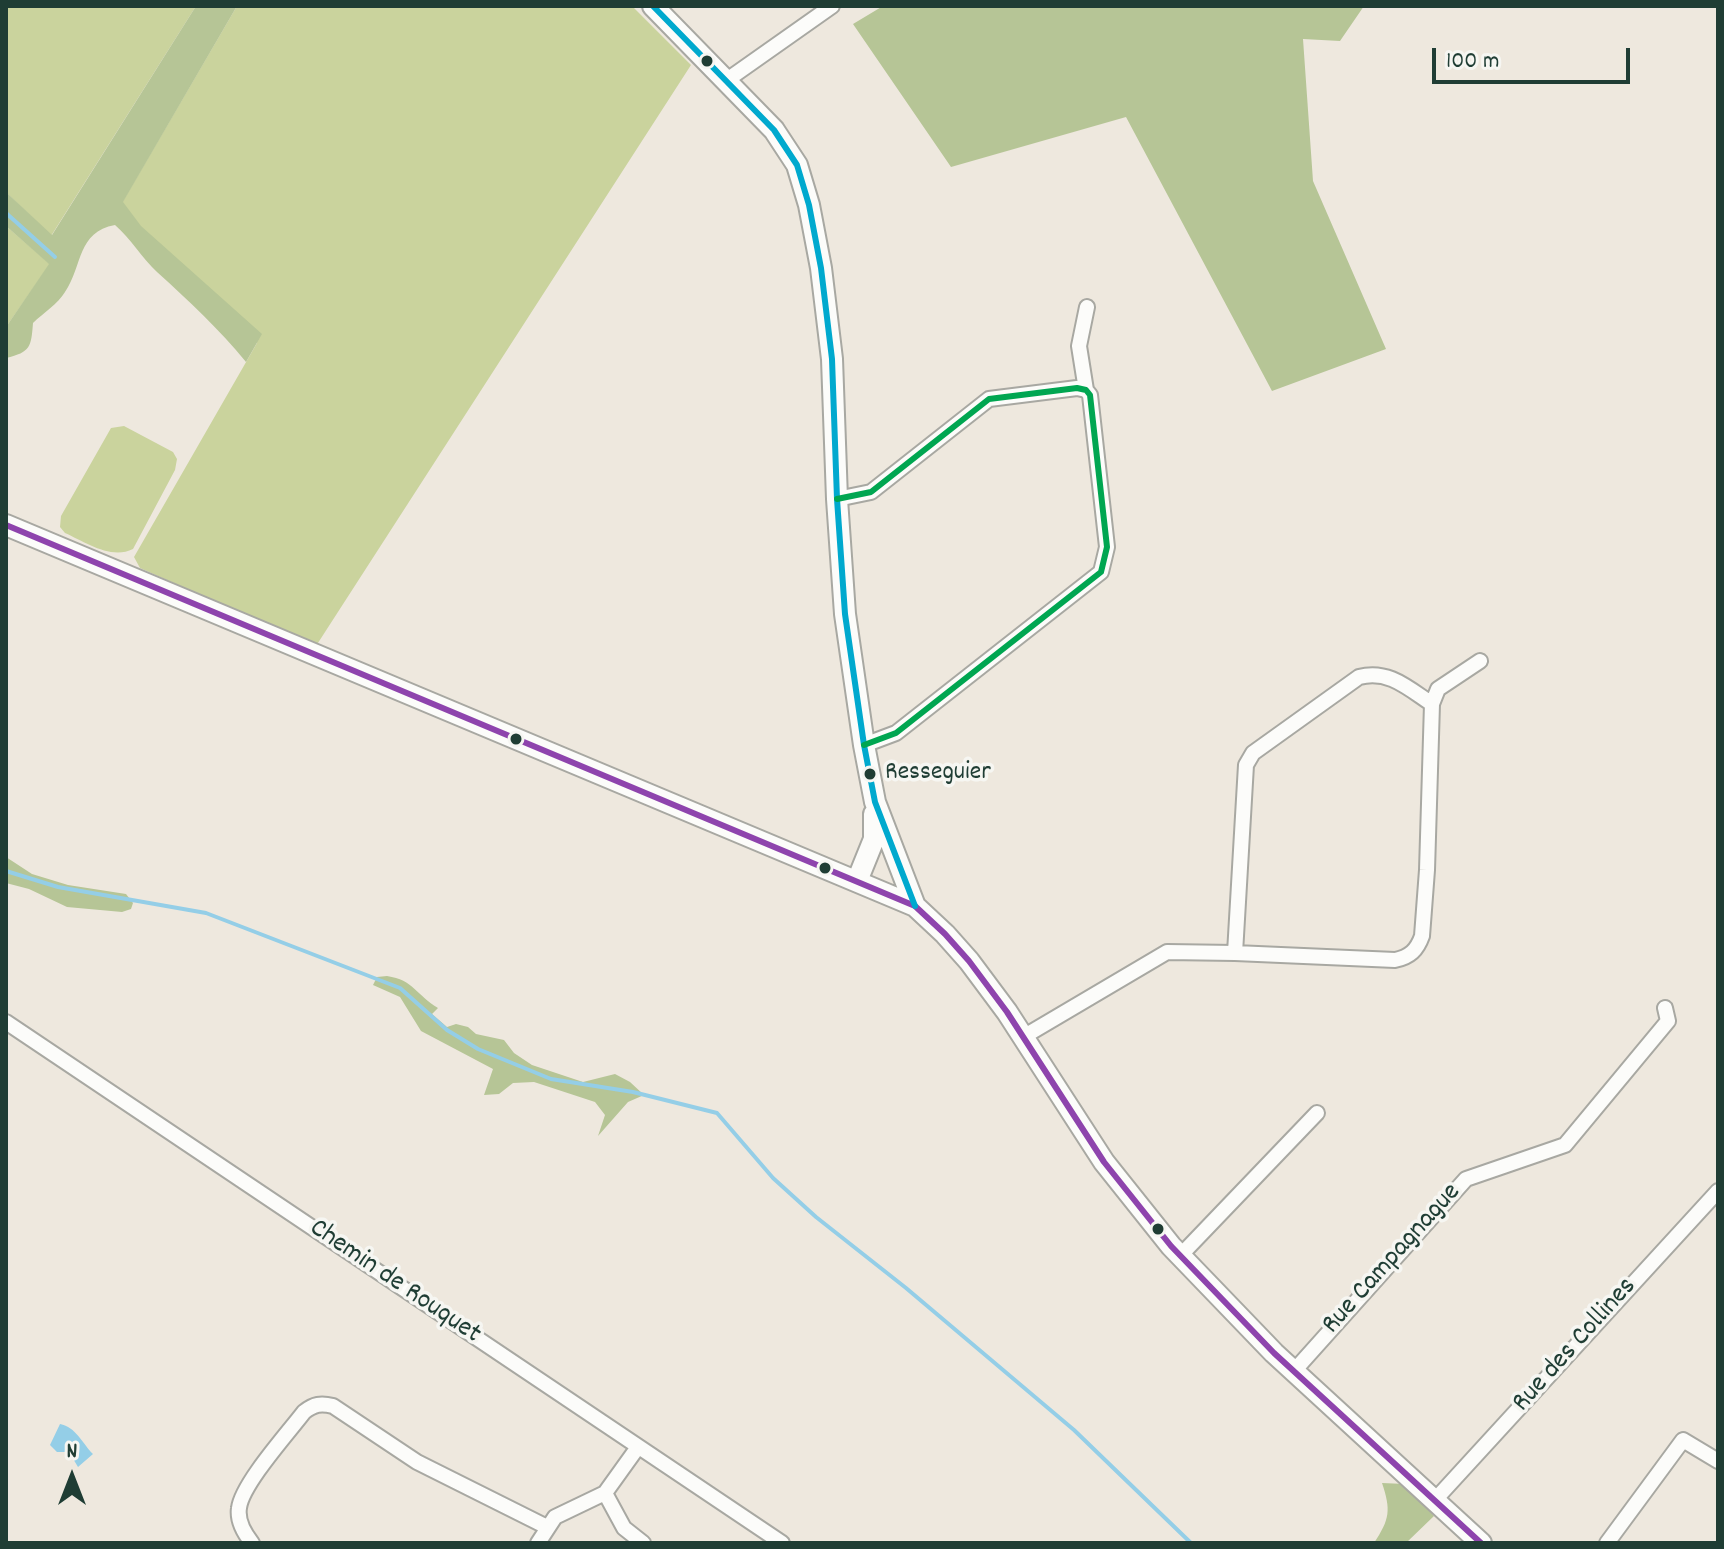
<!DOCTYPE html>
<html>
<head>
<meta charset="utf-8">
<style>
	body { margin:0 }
	#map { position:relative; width:1724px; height:1549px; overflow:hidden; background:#eee8de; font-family:Dekko,sans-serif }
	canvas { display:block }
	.frame { position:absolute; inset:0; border:8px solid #1f3d34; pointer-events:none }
	.north { position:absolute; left:32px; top:1437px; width:80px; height:80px; -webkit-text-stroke:6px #f6f6f2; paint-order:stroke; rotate:0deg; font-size:22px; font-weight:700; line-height:32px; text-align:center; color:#1f3d34 }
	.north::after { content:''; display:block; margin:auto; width:28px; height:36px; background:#1f3d34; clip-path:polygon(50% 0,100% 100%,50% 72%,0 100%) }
	.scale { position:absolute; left:1432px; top:48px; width:198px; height:36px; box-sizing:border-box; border:4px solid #1f3d34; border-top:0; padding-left:10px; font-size:24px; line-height:28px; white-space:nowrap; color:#1f3d34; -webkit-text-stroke:6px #f6f6f2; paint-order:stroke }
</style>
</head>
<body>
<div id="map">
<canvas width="1724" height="1549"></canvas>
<div class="frame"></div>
<div class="north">N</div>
<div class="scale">100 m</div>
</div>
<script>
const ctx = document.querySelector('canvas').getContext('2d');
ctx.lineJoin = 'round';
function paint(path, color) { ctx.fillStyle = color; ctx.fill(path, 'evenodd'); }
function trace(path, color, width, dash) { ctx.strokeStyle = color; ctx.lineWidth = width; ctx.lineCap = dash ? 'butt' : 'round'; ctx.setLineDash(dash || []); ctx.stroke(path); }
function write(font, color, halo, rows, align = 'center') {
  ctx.font = font + ' Dekko,sans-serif'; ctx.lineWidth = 7; ctx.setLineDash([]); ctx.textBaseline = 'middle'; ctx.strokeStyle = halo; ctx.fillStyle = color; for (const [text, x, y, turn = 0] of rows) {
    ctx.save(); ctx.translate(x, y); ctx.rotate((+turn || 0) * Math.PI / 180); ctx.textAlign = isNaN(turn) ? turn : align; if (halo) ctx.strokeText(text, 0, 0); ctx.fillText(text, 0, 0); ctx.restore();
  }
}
paint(new Path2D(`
	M6,6H196L51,236L6,192Z
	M237,6H632L691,65L316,646L140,568L134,557L257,343L116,213Z
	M6,226L50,264L6,327Z
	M124,426L173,452L177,459L175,470L133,549C111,560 85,542 65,533L60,527L61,516L111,428Z`), '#cad39d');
paint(new Path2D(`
	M196,6H237L123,202L141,226L262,334L246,362C219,329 189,301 157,272C142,258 131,239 115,225C77,232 83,265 65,292C58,304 43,313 33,323C31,347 31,352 6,358V327L49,264L6,226V192L52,235Z
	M883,6H1364L1340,41L1303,39L1313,181L1386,349L1272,391L1126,117L951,167L853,24Z
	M6,857L32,874L68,885L126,894L133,903L131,909L122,912L67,907L29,889L6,883Z
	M387,976C414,980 416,995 438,1008L432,1014L447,1027L456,1024L468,1027L476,1034L504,1040L514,1053L532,1065L583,1082L615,1074L630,1082L644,1095L628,1102L598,1136L605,1115L595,1102L534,1082L513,1083L499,1094L484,1095L493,1069L421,1031L400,997L373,985L377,977Z
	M1382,1483L1405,1484L1434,1516L1406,1543H1374C1390,1519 1391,1510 1382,1483Z`), '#b6c596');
paint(new Path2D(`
	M60,1424C76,1427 82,1443 93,1454L78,1467L69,1452H57L50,1445Z`), '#94cee7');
trace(new Path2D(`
	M6,213L55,257
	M6,871L58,887L206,913L400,988L447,1030L478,1049L551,1079L633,1092L717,1113L773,1178L816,1217L906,1288L1074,1430L1191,1543`), '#94cee7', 4);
const street = new Path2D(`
	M727,80L832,6
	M1086,390L1079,346L1087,307
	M837,499L871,492L989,399L1077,388L1086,390L1090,395L1107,547L1101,572L896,733L864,745
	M1432,704L1438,689L1480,661
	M6,1022L782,1543
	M1023,1037L1167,952L1235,953L1246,765L1253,753L1359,677C1388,669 1408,688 1432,704L1427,870L1422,936C1417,950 1410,957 1395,960L1235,953
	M1180,1256L1317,1113
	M1294,1371L1466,1179L1565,1145L1668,1021L1665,1008
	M605,1493L624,1528L643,1543
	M1434,1501L1718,1191
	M252,1543C244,1533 237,1521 239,1508C242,1484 288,1433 304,1412C314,1404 321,1403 333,1406L417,1462L547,1527
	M538,1543L555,1517L605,1493L638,1447
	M1607,1543L1683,1440L1718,1461`);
const secondary = new Path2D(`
	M653,6L774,130L797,165L809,205L821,268L832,359L837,499L845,614L864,745L875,802L915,906
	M6,525L915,906L945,934L969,961L1007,1012L1104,1162L1171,1246L1274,1353L1481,1543
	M857,881L874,839V814`);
trace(street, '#a8a8a2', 18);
trace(secondary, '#a8a8a2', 24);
trace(street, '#fcfcfa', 14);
trace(secondary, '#fcfcfa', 20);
trace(new Path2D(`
	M6,525L915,906L945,934L969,961L1007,1012L1104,1162L1171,1246L1274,1353L1481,1543`), '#8e44ad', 6);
trace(new Path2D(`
	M653,6L774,130L797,165L809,205L821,268L832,359L837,499L845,614L864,745L875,802L915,906`), '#00a9ce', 6);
trace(new Path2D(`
	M837,499L871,492L989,399L1077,388L1086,390L1090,395L1107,547L1101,572L896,733L864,745`), '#00a651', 6);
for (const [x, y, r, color] of [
	[707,61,7,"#1f3d34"],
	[516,739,7,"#1f3d34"],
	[870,774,7,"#1f3d34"],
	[825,868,7,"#1f3d34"],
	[1158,1229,7,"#1f3d34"]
]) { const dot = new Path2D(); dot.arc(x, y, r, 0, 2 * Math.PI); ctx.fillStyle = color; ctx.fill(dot); trace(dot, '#f6f6f2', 3); }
write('26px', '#1f3d34', '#f6f6f2', [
	["Resseguier",885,774]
], 'left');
write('28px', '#1f3d34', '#f6f6f2', [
	["Rue Campagnague",1393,1260,-48],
	["Chemin de Rouquet",394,1283,34],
	["Rue des Collines",1576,1346,-48]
]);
</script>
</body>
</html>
